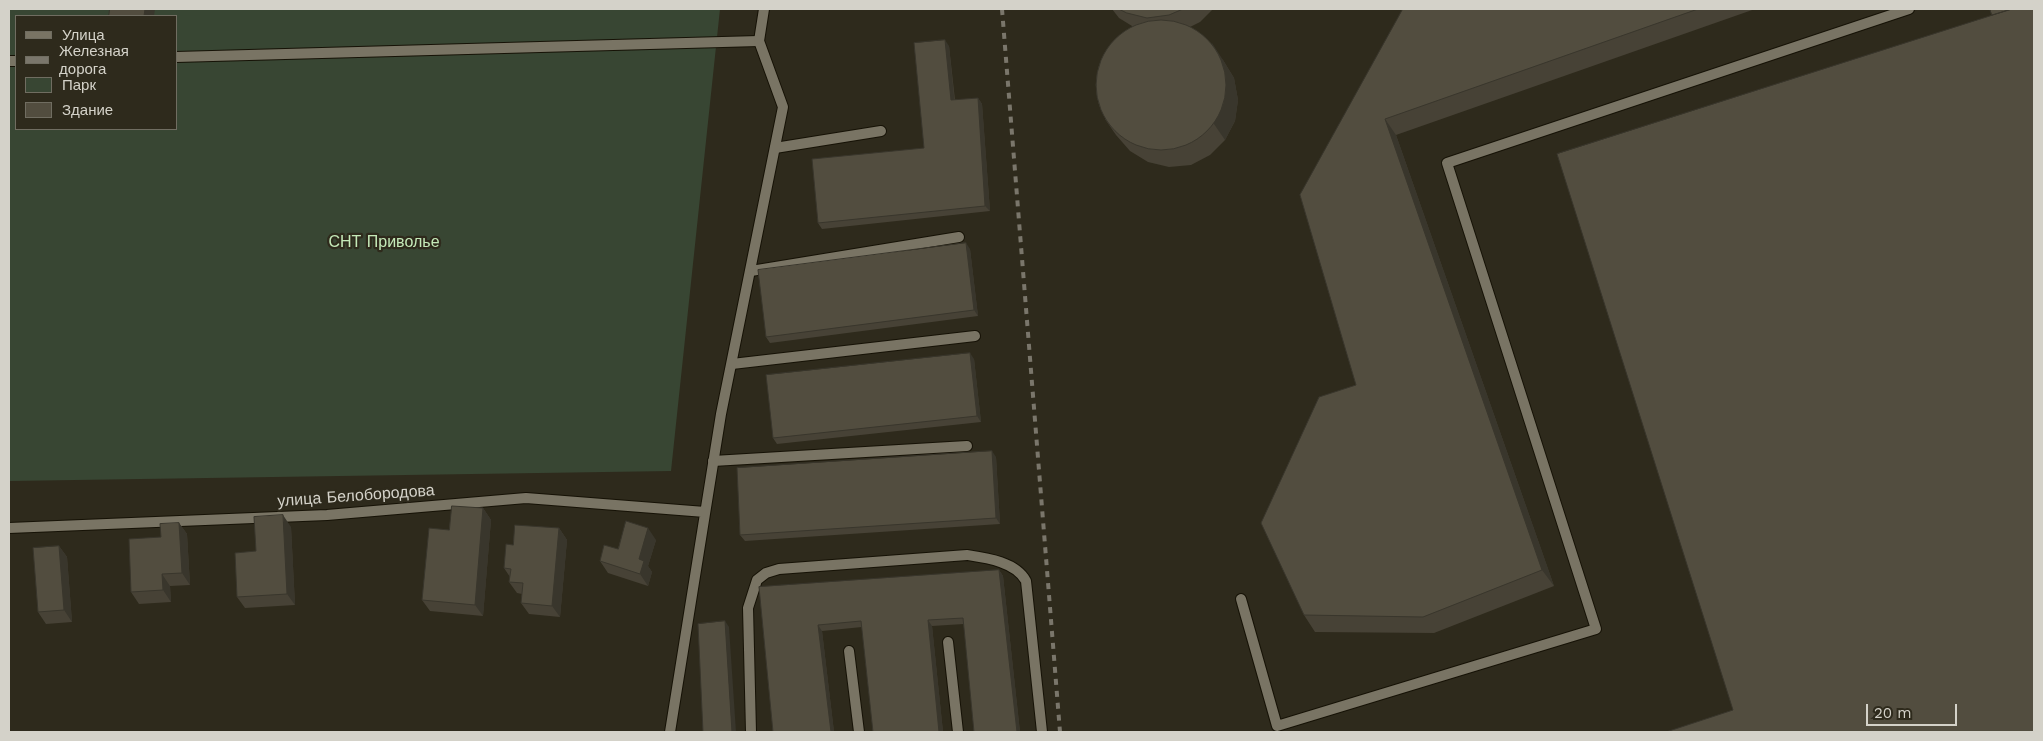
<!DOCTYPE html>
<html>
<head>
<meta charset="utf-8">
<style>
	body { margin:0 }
	#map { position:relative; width:2043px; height:741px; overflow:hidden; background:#2e2a1c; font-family:"Work Sans",sans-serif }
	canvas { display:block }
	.frame { position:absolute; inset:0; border:10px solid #d4d2c9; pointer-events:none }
	.legend { position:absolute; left:15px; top:15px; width:162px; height:115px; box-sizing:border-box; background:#2e2a1c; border:1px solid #706d61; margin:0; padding:6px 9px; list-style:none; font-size:15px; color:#d4d2c9 }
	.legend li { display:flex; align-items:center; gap:10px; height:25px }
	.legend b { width:25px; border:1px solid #706d61 }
	.scale { position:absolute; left:1866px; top:704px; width:91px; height:22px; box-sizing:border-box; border:2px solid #d4d2c9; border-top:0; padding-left:6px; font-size:15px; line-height:18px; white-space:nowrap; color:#d4d2c9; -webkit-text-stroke:4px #2e2a1c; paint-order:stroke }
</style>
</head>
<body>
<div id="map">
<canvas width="2043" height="741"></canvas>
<div class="frame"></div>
<ul class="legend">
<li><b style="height:6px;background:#797464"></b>Улица</li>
<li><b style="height:6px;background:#7a766b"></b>Железная дорога</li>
<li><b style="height:14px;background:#384633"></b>Парк</li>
<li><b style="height:14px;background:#524d3f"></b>Здание</li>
</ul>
<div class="scale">20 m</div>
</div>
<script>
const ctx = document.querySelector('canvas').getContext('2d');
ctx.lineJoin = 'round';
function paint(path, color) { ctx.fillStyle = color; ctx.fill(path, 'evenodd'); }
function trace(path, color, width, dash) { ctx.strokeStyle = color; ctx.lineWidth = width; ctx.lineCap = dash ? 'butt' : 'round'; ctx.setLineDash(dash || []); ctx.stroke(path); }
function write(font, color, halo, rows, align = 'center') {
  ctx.font = font + ' "Work Sans",sans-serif'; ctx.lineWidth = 4.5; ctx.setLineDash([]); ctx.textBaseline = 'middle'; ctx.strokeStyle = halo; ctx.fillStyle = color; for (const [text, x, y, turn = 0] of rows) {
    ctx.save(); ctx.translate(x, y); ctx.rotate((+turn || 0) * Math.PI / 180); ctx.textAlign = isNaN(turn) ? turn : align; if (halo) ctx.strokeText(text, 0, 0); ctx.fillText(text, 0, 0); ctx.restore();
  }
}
paint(new Path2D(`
	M9,9H720L671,471L9,481ZM16,16H176V129H16Z`), '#384633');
const service = new Path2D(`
	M176,57L759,41
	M9,61H16
	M775,148L881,131
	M751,271L959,237
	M732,364L975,336
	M713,461L967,446
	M1241,599L1277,726L1596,629L1447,163L1909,9
	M948,642L958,732
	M849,651L859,732
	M751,732L748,608L757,580L766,573L779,569L967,555C987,558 1016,562 1026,581L1042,732`);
const minor = new Path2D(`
	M9,528L327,515L526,498L705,512
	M670,732L721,414L783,107L759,41L764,9`);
trace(service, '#161206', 12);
trace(minor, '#161206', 12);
trace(service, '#797464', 10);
trace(minor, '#797464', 10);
trace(new Path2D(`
	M1002,9L1060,732`), '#7a766b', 4, [6, 6]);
paint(new Path2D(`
	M1112,9H1213L1200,22L1190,27L1223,60L1234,78L1238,100L1235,121L1225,140L1210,155L1191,165L1169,167L1148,162L1130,151L1116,135L1105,119L1132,26L1119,18Z
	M1403,9H1755L1396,135L1554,586L1434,633L1315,632L1304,615L1356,385L1300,195Z
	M949,46L955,100L978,98L982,104L990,211L822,229L818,223L924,148Z
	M970,249L978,316L770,343L766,337Z
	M974,359L981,422L777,444L773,438Z
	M996,457L1000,524L745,541L740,535Z
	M483,508L491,520L483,616L430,611L422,600L449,530Z
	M179,523L187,534L190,585L170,586L171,602L139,604L131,592Z
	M291,527L295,605L245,608L237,597L256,551Z
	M559,528L567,540L560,617L529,614L521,603L522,594L517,593L509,582L510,577L504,568L513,545Z
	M656,540L648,566L652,572L648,586L608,573L600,561L618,549Z
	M59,546L67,557L72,622L46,624L38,612Z
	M999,570L1003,576L1020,732H974L964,624L932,626L943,732H873L862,627L822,631L834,732H773L759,587Z`), '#474236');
paint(new Path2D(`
	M145,9H155L154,16H144Z
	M945,40L949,46L955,106L951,100Z
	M1212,43L1223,60L1234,78L1238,100L1235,121L1225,140L1214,124Z
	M978,98L982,104L990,211L985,206Z
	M1385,119L1396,135L1554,586L1542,570Z
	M966,243L970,249L978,316L974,310Z
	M970,353L974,359L981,422L977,416Z
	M992,451L996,457L1000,524L996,518Z
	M483,508L491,520L483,616L475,605Z
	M283,515L291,527L295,605L287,594Z
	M179,523L187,534L190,585L182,573Z
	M559,528L567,540L560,617L552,606Z
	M648,528L656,540L648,566L652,572L648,586L640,574L639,559Z
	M59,546L67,557L72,622L64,610Z
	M999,570L1003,576L1020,732H1017Z
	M162,574L170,586L171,602L163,590Z
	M928,620L932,626L943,732H939Z
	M725,621L729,627L736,732H732Z
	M818,625L822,631L834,732H831Z`), '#39362c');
const building = new Path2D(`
	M110,9H145L144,16H109Z
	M1119,9H1183L1169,15L1147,18L1127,13Z
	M1403,9H1698L1385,119L1542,570L1423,617L1304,615L1261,523L1319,397L1356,385L1300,195Z
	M1990,9H2012L1992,15Z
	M2012,9H2034V732H1666L1733,710L1557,154Z
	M1096 85a65 65 0 1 1 130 0a65 65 0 1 1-130 0Z
	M945,40L951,100L978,98L985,206L818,223L812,159L924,148L914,43Z
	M966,243L974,310L766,337L758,270Z
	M970,353L977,416L773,438L766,375Z
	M992,451L996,518L740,535L737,468Z
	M452,506L483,508L475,605L422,600L429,528L449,530Z
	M283,515L287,594L237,597L235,553L256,551L254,517Z
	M626,521L648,528L639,559L644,561L640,574L600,561L604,545L618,549Z
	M179,523L182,573L162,574L163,590L131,592L129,539L161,537L160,524Z
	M515,525L559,528L552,606L521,603L523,583L509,582L511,569L504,568L506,544L513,545Z
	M59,546L64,610L38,612L33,548Z
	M999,570L1017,732H974L963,618L928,620L939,732H873L861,621L818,625L831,732H773L759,587Z
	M725,621L732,732H703L698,624Z`);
paint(building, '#524d3f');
trace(building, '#39362c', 1);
write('16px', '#c4e9b8', '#2e2a1c', [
	["СНТ Приволье",384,242]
]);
write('16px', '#d4d2c9', '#2e2a1c', [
	["улица Белобородова",356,496,-4]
]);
</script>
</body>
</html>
